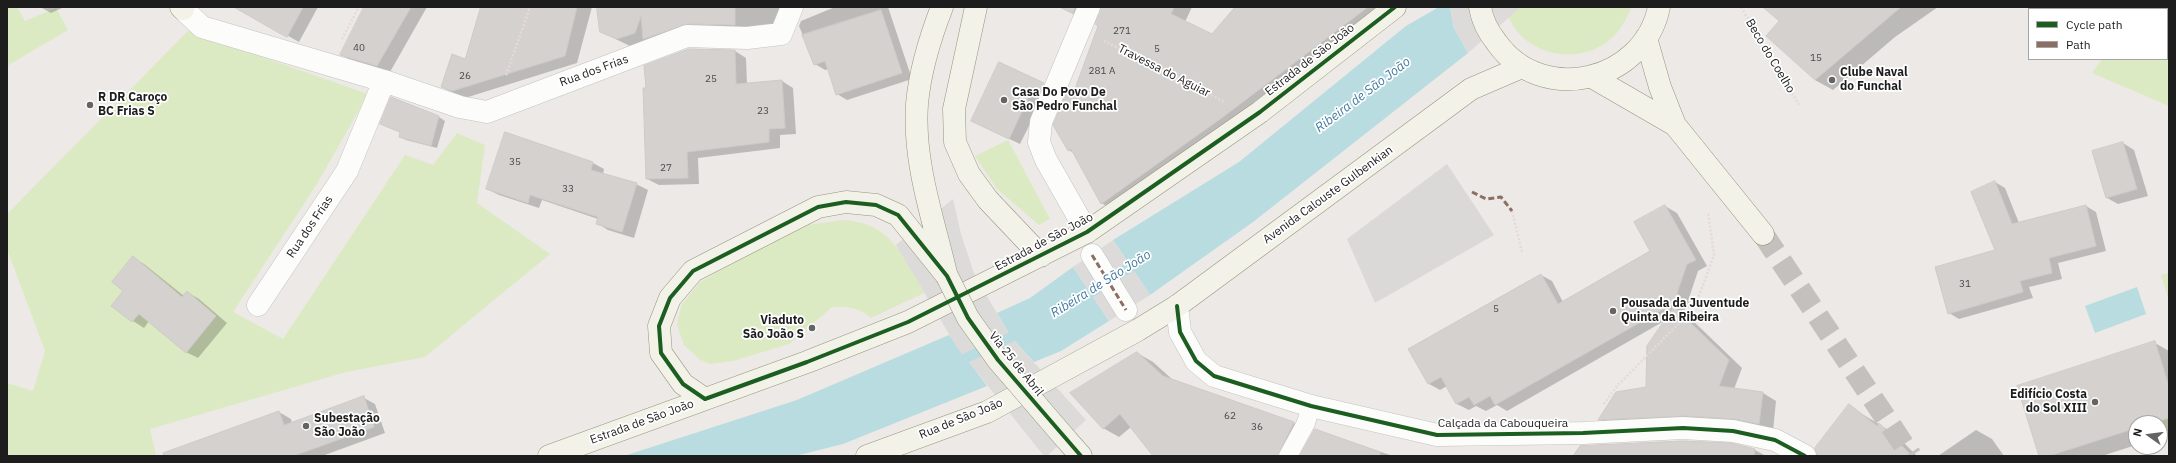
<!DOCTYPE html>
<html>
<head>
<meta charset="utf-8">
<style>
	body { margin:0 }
	#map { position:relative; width:2176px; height:463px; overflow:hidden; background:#ece9e6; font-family:"IBM Plex Sans",sans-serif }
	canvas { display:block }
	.frame { position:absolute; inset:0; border:8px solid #1d1d1d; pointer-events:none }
	.legend { position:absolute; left:2028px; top:8px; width:140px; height:52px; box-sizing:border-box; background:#fff; border:1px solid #a5a5a5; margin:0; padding:5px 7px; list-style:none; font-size:12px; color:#1d1d1d }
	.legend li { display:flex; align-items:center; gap:8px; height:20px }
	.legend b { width:20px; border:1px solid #a5a5a5 }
	.north { position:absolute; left:2128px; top:415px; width:40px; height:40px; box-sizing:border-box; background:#fff; border:1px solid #a5a5a5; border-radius:50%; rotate:284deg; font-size:11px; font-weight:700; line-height:16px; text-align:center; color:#1d1d1d }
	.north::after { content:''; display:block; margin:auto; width:14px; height:18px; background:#656463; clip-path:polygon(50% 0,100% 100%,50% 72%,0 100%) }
</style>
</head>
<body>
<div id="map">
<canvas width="2176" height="463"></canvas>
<div class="frame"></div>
<ul class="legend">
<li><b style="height:5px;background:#1b5e20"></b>Cycle path</li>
<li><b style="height:5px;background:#8d6e63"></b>Path</li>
</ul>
<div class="north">N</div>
</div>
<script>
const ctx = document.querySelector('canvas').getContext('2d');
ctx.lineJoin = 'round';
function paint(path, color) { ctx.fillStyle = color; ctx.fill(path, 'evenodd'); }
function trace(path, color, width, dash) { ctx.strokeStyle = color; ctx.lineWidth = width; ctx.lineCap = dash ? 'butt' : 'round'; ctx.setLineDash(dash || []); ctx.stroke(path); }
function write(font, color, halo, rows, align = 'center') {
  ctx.font = font + ' "IBM Plex Sans",sans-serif'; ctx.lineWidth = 3.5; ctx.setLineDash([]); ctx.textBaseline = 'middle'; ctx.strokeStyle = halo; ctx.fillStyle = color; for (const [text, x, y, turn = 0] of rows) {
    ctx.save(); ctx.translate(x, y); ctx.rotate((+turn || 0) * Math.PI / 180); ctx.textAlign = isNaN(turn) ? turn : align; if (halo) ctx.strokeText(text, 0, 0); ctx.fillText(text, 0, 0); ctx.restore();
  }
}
paint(new Path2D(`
	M7,7H17L25,21L56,8L68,30L7,66Z
	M1504,7H1631C1630,13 1626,18 1623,24C1600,65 1536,64 1512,24C1509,18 1505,13 1504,7Z
	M2138,7H2169V106L2092,73L2102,59H2167V9H2137Z
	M188,31L368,94L317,184L233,312L283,339L405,155L433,165L457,133L485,145L477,203L550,254L425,357L346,372L150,429L156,456H7V383L33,391L45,351L7,249V214Z
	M1008,140L1050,219L1039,225L997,189L975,156Z
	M844,220C852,221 860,222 868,225C895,235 912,268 924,293L871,318C858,307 848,307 832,307L789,344L733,361L710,364L699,359L684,345L677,325L681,306L700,282L759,248L807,225Z
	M2169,273V301L2161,275Z
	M2169,411V450L2162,413Z`), '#dceac3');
paint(new Path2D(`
	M1447,164L1494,235L1375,303L1347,239Z`), '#dad9d7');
paint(new Path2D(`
	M1439,7H1450L1454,28L1468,53L1253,222L1150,295L1113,240L1239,162L1406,26Z
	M1073,267L1109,321L1061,351L1034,362L1011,337L997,313L1030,298Z
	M2137,287L2146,314L2095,333L2085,306Z
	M949,335L987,386L843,444L795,456H624L797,400Z`), '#b8dce0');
paint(new Path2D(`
	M1450,7H1521L1468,53L1454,28Z
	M953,199L961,234L975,276L1011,337L1086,420L1047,456H1044L956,346L896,245Z
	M1113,240L1150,295L1109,321L1073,267Z`), '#dcdbda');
paint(new Path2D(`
	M40,7H64L51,13Z
	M260,7H318L299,42L254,17Z
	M366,7H427L390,72L354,62L342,55Z
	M479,7H592L577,63L465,98L455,94L442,87L465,60L481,8Z
	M598,7H787L788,23L630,46L601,32Z
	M835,7H888L912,79L847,100L837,94L829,69L825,70L815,64L799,26L801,21Z
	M1059,7H1096L1088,21Z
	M1102,7H1192L1185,22L1211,36L1236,7H1390L1116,211L1101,203L1075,154L1069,150L1055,125L1072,98L1099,26Z
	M1765,7H1938L1895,37L1833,90L1815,80L1781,21Z
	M689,50L735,51L746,58L747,84L782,81L793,88L796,134L780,135V148L698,158L699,184L659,185L647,179V89Z
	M1000,63L1055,91L1043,98L1020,144L984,127Z
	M439,117L445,121L437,148L406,140L400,137L401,133L381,124Z
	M505,133L593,163L604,169L603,174L636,184L648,190L634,238L608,230L597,223L598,219L542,200L539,208L499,195L487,189Z
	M2123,143L2134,150L2148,196L2118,204L2107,198L2093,152Z
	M1995,182L2005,188L2019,223L2086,206L2096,212L2106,251L2058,263L2062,279L2029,287L2033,298L1959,319L1949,313L1996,251Z
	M1665,206L1677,213L1707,266L1698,271L1688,301L1691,306L1680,312L1688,316L1742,368L1734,389L1763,393L1776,401L1773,431L1612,427L1599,419L1647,388L1666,320L1507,411L1497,405L1486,411L1476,406L1469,410L1457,404L1447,386L1440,390L1429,384L1541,275L1552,281L1563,302L1651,251Z
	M133,258L144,264L184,296L187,292L199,299L227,323L198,358L186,352L149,321L144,328L133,321L125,290Z
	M2155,343L2169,351V435L2160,438V423H2136V445L2102,456H2040Z
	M1137,353L1153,362L1173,380L1294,423L1310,432L1298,456H1154L1131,427L1119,437L1103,428Z
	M364,398L375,404L385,433L322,456H185L279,412L291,419L292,423Z
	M1849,406L1895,434L1917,456H1819Z
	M1315,430L1393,456H1301Z
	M1976,430L1992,439L2004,456H1938Z
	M1731,444L1755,450L1766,456H1574Z`), '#0003');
trace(new Path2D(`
	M1079,300L1143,259
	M955,363L1022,332`), '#b8dce0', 10);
const building = new Path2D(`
	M234,7H303L287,37Z
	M364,7H411L377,66L340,55Z
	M481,7H577L565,56L452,91L441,87L452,54L465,59Z
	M597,7H735V25L687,24L643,39L641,16L635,33L617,39L600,32Z
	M1060,7H1075L1073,13Z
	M1101,7H1174L1171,14L1212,34L1235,7H1368L1223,117L1101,204L1071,149L1068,151L1053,125L1066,94L1072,97L1098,26L1095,24Z
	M1763,7H1901L1815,80L1766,36L1779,21Z
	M881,10L902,73L836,95L825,61L814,65L802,35Z
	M689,49L735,50L736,84L782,80L785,128L769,129V142L687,152L688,178L646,179L643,88H646L644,66Z
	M999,62L1044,83L1038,97L1033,88L1009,139L971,121Z
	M391,97L439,116L431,146L399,137L400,132L380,124Z
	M505,132L593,162L591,170L637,183L622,232L596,224L598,217L530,195L528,203L486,189Z
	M2123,142L2137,189L2106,198L2092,151Z
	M1995,181L2012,224L2086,205L2096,246L2049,258L2052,273L2020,281L2023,292L1948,314L1935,267L1995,250L1971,192Z
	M1665,205L1696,260L1687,264L1677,293L1681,299L1495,405L1490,396L1474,405L1469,397L1456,404L1441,377L1428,384L1408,349L1541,274L1558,304L1650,251L1634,222Z
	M133,256L182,297L187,291L216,316L186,353L139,314L132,322L111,306L123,291L112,282Z
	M1674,307L1729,360L1719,386L1763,392L1759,424L1734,419L1684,416L1598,420L1616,392L1646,387L1647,346Z
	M2155,341L2169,387V418L2152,423H2136V428L2049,456H2039L2017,386Z
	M1137,352L1163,376L1294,422L1278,456H1153L1120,414L1103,429L1070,393Z
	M364,396L374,427L293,456H164L163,453L279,411L284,425Z
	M1849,404L1877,426L1879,423L1912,456H1817L1815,448Z
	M1315,429L1380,452V456H1300Z
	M1683,441L1731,443L1755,449L1754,456H1573L1580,446Z`);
paint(building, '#d4d1cf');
trace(building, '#cfcac7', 1);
trace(new Path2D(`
	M1763,234L1911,456`), '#c3c0be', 22, [22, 11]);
const lane = new Path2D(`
	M1288,456L1306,423L1311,406`);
const street = new Path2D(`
	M183,9L202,27L384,81L460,107L487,112L687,36L747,38L781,34L792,7
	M1087,232L1046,160L1039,142L1041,122L1089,7
	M1092,255L1126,310
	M258,305L347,171L384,81
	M1177,306L1180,332L1196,361L1214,376L1311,406L1437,435L1583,433L1683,428L1733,431L1775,440L1805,456`);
const secondary = new Path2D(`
	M181,7L183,9
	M942,7C930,38 920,70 917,104C913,160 932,215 945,269
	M976,7L954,109L955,142L969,174L988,200L1041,256
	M1480,7C1482,20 1489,33 1497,43C1542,106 1644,82 1659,7
	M1646,38L1660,87L1675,125L1763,234
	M1592,77L1675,125
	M705,399L683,384L661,353L659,326L670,298L693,271L818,207L846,202L876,205L898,215L947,276
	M1065,438L1081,456
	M549,456L807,362L908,322L1087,232L1260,112L1395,7
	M867,456L987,412L1138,330L1177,306L1471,89L1522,67`);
trace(lane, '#c4c3c2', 19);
trace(street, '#c4c3c2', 23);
trace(secondary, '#96957e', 23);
trace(new Path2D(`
	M1741,7L1799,105
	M342,39L359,7
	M1104,41L1225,102
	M506,75L530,7
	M1512,211L1522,252
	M1604,404L1618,385L1681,321L1696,304L1714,255L1708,212`), '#ead8d8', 2.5, [2, 2]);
trace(lane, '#fcfcfb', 18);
trace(street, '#fcfcfb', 22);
trace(secondary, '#f3f2e9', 22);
const secondaryBridge = new Path2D(`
	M947,276L968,318L998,360L1065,438`);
trace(secondaryBridge, '#96957e', 23, []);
trace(secondaryBridge, '#f3f2e9', 22);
trace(new Path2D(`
	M1472,192L1486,199L1501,197L1512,211
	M1092,255L1126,310`), '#8d6e63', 3, [6, 3]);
trace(new Path2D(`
	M1177,306L1180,332L1196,361L1214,376L1311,406L1437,435L1583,433L1683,428L1733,431L1775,440L1805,456
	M1081,456L998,360L968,318L947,276L898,215L876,205L846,202L818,207L693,271L670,298L659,326L661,353L683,384L705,399L807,362L908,322L1087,232L1260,112L1395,7`), '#1b5e20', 4);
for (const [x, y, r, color] of [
	[1832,80,4,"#656463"],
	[1004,100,4,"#656463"],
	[90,105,4,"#656463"],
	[1613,311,4,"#656463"],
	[812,328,4,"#656463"],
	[2095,402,4,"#656463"],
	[306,426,4,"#656463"]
]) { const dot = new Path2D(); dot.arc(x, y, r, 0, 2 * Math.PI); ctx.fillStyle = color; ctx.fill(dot); trace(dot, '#fff', 1.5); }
write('10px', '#4b4a4a', null, [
	["271",1122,31],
	["40",359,48],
	["5",1157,49],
	["15",1816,58],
	["281 A",1102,71],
	["26",465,76],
	["25",711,79],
	["23",763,111],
	["35",515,162],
	["27",666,168],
	["33",568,189],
	["31",1965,284],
	["5",1496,309],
	["62",1230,416],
	["36",1257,427]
]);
write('12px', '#1d1d1d', '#fff', [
	["Beco do Coelho",1770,56,59],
	["Estrada de São João",1310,60,-38],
	["Rua dos Frias",594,71,-20],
	["Travessa do Aguiar",1164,71,27],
	["Avenida Calouste Gulbenkian",1328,195,-36],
	["Rua dos Frias",310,227,-56],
	["Estrada de São João",1044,242,-28],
	["Via 25 de Abril",1016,364,51],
	["Rua de São João",961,419,-22],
	["Estrada de São João",642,422,-20],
	["Calçada da Cabouqueira",1503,424]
]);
write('bold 12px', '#1d1d1d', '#fff', [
	["Clube Naval",1840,73],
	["do Funchal",1840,87],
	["Casa Do Povo De",1012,93],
	["São Pedro Funchal",1012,107],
	["R DR Caroço",98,98],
	["BC Frias S",98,112],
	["Pousada da Juventude",1621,304],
	["Quinta da Ribeira",1621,318],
	["Viaduto",804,321,"right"],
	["São João S",804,335,"right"],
	["Edifício Costa",2087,395,"right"],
	["do Sol XIII",2087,409,"right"],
	["Subestação",314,419],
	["São João",314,433]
], 'left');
write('italic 13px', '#42799f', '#fff', [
	["Ribeira de São João",1363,95,-37],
	["Ribeira de São João",1101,284,-32]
]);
</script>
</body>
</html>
